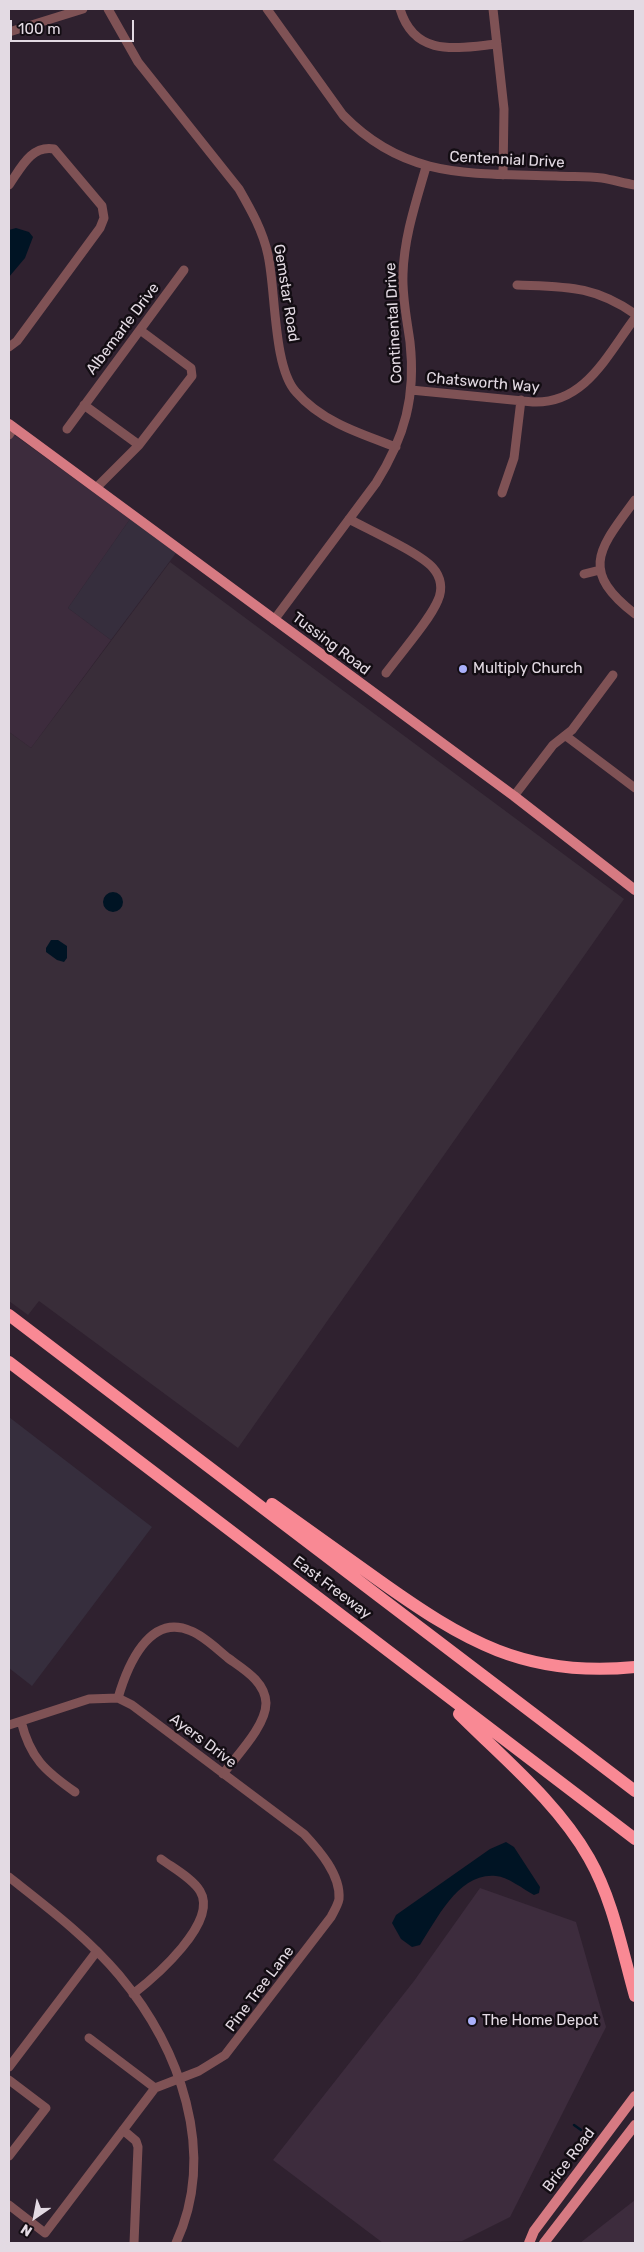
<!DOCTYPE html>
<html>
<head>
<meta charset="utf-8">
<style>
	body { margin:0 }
	#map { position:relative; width:644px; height:2252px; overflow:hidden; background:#2f212f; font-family:Rubik,sans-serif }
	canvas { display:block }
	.frame { position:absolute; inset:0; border:10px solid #e3dae3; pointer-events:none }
	.north { position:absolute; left:10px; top:2192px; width:50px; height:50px; -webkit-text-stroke:4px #130d13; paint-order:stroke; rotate:213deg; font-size:14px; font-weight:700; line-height:20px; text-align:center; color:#e3dae3 }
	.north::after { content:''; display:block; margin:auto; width:18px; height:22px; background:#e3dae3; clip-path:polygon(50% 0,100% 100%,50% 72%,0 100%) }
	.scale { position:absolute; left:10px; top:20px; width:124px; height:22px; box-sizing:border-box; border:2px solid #e3dae3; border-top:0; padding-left:6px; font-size:15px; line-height:18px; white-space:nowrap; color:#e3dae3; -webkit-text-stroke:4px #130d13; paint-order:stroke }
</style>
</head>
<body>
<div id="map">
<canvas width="644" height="2252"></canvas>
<div class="frame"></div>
<div class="north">N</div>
<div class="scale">100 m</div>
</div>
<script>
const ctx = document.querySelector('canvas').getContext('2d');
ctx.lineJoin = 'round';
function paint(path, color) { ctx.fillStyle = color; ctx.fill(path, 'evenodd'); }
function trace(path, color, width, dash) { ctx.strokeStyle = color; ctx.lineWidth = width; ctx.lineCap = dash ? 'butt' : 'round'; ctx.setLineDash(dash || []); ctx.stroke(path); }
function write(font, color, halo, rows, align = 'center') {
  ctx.font = font + ' Rubik,sans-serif'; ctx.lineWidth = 5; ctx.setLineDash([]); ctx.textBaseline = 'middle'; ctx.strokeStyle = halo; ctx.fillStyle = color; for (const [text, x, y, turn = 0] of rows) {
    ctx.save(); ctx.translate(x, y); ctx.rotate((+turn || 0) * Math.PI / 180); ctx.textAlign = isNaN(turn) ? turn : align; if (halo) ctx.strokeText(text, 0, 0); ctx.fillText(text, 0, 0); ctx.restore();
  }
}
paint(new Path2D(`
	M9,431L130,519L68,608L111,640L31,748L9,732Z
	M480,1888L576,1922L606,2027L510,2217L462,2241L383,2243L273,2160L414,1981Z
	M635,2200V2243H580Z`), '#3d2c3d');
paint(new Path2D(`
	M170,562L624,899L238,1448L39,1301L28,1315L9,1301V732L31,748Z`), '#392d39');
paint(new Path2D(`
	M130,519L176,553L111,640L68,608Z
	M9,1417L152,1527L32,1686L9,1668Z`), '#362e3d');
paint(new Path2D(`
	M16,228L29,232L33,237L25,258L9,277V230Z
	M103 902a10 10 0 1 1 20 0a10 10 0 1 1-20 0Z
	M51,940H58L67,946V958L64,962L57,960L46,952V948Z
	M506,1842L514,1847L540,1887L539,1893L534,1895C523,1889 508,1877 496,1876C459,1872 437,1919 420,1945L412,1947L401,1939L392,1923L396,1915L490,1849Z`), '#001424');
trace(new Path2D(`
	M574,2125L581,2130`), '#001424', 2.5);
trace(new Path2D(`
	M108,9L138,62L239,189C251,210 263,231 268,255C276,291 273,367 296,392C322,422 361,434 396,447
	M267,9L343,115C406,180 472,173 556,176C571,177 587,176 602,178C613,180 624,183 635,185
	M400,9C415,58 457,48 497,44
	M493,9L504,109L503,175
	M9,32L83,9
	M9,185C21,168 31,145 54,149L102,206L104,218L100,228L17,341L9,347
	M517,285C566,287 593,285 635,314
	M411,390L533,402C585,404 607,355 635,318
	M84,405L139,445
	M67,429L184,270
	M9,435L14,428
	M96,488L139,445L192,376L191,368L140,330
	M502,493L514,458L521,400
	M635,500C600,548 578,570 635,614
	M349,519C369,530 420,553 433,568C441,577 443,589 438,600C430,620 400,654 386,673
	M584,574L600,570
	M274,620L376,483C405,437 416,396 410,342C407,320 402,297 403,274C404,237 416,202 426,167
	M566,736L635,788
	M514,796L553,745L572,730L613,675
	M118,1698C127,1667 149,1612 191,1631C204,1636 217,1649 228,1658C243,1669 265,1681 266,1703C266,1726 237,1755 223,1774
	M21,1721C30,1758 45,1771 75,1792
	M9,1725L89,1699L118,1698L132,1705L304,1834C319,1850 341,1875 339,1899C338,1905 334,1911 331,1917L225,2055L199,2071L155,2088L45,2233L9,2205
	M9,1877C47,1907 87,1937 119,1975C180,2048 218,2152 176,2243
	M133,1994C155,1977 219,1922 200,1891C192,1878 173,1868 161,1859
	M89,2038L155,2088
	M9,2067L97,1951
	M9,2080L46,2108L9,2156
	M123,2130L136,2141L138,2147L134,2243`), '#7f5255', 9);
trace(new Path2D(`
	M9,424L514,796L635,890
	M529,2243L534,2231L635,2096
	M544,2243L635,2125`), '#d67a82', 10);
trace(new Path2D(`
	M9,1315L635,1791
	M9,1362L635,1839
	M272,1504C307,1529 342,1554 377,1579C464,1641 525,1678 635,1667
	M459,1714C505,1760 557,1802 589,1858C613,1900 622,1950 635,1996`), '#f98994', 12);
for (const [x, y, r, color] of [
	[463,669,5,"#aab0fb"],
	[472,2021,5,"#aab0fb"]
]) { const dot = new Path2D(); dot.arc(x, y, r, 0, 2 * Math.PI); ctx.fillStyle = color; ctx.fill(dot); trace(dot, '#130d13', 2); }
write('15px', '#e3dae3', '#130d13', [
	["Centennial Drive",507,160,3],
	["Gemstar Road",286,293,81],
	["Continental Drive",394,323,-93],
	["Albemarle Drive",123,329,-53],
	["Chatsworth Way",483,383,5],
	["Tussing Road",331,644,37],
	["East Freeway",332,1588,37],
	["Ayers Drive",203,1741,37],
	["Pine Tree Lane",260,1989,-53],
	["Brice Road",569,2160,-53]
]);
write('15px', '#e3dae3', '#130d13', [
	["Multiply Church",473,669],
	["The Home Depot",482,2021]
], 'left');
</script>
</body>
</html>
